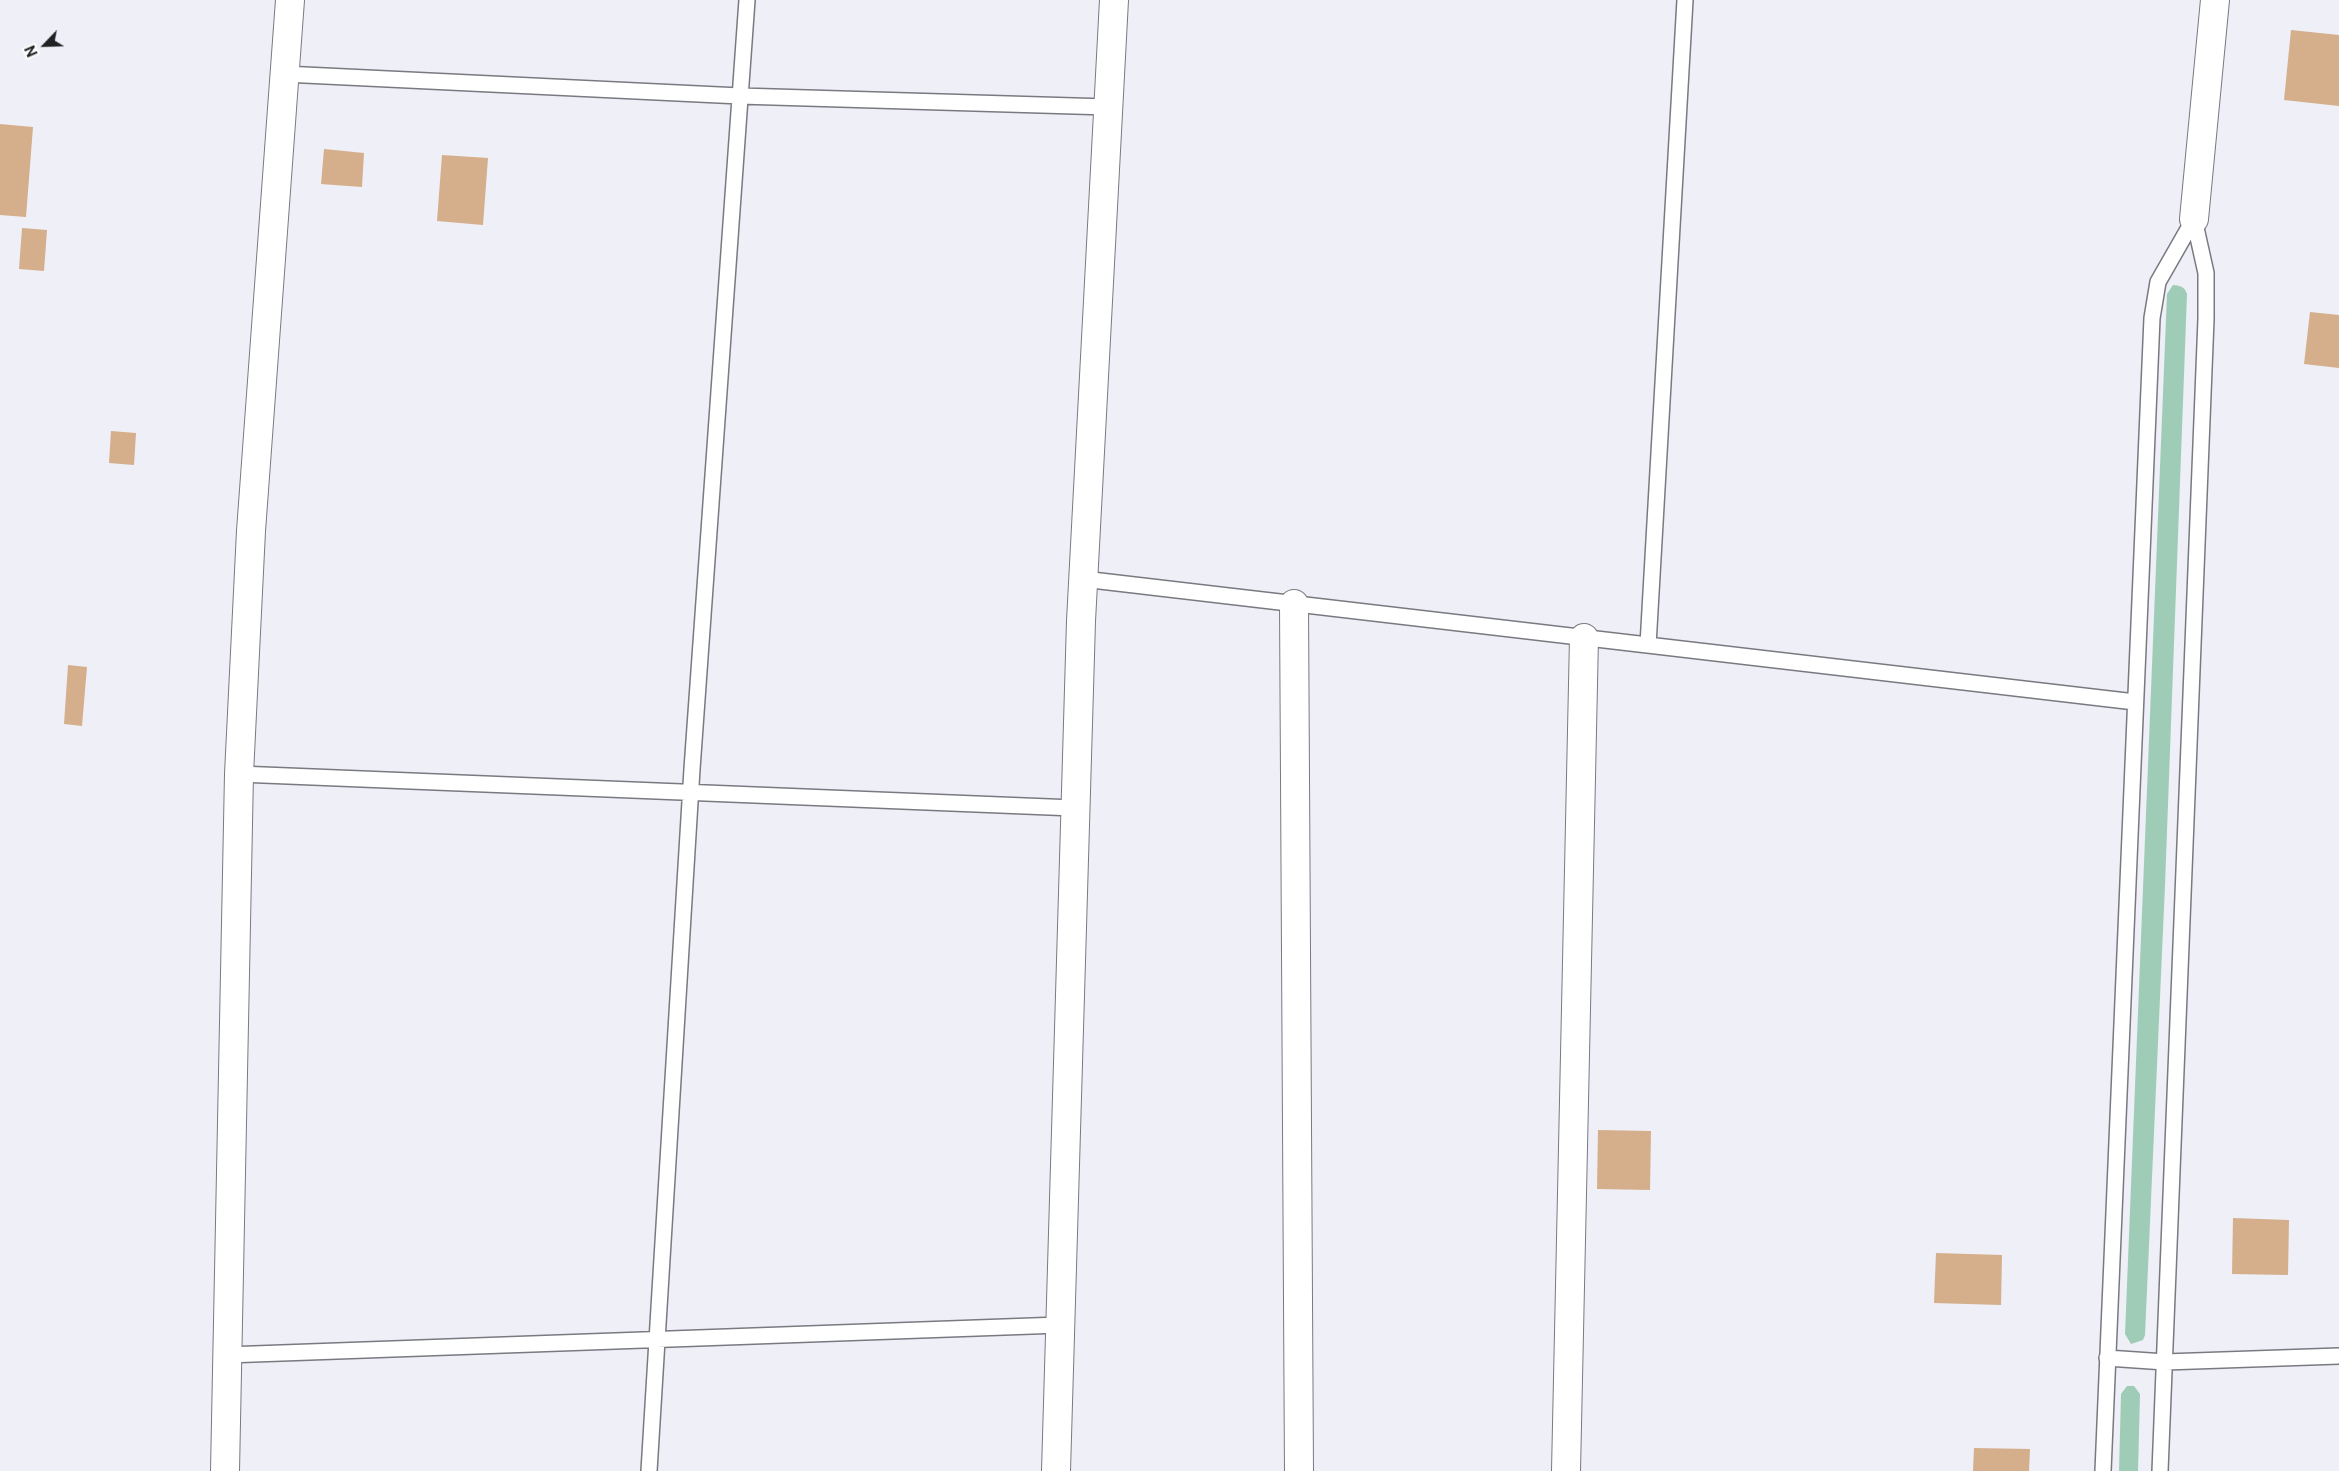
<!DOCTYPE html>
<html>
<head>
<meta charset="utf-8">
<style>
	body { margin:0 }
	#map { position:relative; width:2339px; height:1471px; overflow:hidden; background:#eeeff7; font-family:"Public Sans",sans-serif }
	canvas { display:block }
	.north { position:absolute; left:20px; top:20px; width:50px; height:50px; -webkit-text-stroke:4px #fdfdfe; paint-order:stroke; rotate:246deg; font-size:14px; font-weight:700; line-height:20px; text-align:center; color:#212124 }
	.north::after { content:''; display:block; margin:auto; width:18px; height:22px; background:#212124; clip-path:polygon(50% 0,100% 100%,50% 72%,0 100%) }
</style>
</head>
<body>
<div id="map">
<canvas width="2339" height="1471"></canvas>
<div class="north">N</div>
</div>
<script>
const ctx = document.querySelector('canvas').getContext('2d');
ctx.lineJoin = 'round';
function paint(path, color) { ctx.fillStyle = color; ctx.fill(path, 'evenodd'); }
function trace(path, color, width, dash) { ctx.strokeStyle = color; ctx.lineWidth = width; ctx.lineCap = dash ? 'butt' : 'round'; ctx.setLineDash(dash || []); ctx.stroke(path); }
paint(new Path2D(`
	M2173,285C2181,286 2184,286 2187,294L2165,885L2145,1335L2143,1340L2131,1344L2125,1334L2167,294Z
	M2127,1386H2134L2140,1394L2138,1471H2119L2121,1394Z`), '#9eccb6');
paint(new Path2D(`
	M2291,30L2339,35V106L2284,100Z
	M0,124L33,127L26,217L0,215Z
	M324,149L364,153L362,187L321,184Z
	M442,155L488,158L483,225L437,221Z
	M22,228L47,230L44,271L19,269Z
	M2310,312L2339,315V368L2304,364Z
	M111,431L136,433L134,465L109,463Z
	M68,665L87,667L82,726L64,724Z
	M1598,1130L1651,1131L1650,1190L1597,1189Z
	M2233,1218L2289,1220L2288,1275L2232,1274Z
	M1936,1253L2002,1255L2001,1305L1934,1303Z
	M1974,1448L2030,1449L2029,1471H1973Z`), '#d5ae8b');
const lane = new Path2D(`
	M284,74L740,96L1108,107
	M1083,579L2135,702
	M1648,645L1685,0
	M239,774L1074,808
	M226,1355L1060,1325
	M2107,1358L2165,1362L2339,1356
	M649,1471L692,769L747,0
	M2103,1471L2152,318L2158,282L2194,219
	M2160,1471L2206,319V273L2194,219`);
const street = new Path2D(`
	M2194,219L2215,0
	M1294,604L1299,1471
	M225,1471L239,774L251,531L290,0
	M1056,1471L1081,621L1114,0
	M1566,1471L1584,638`);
trace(lane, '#797a80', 18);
trace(street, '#797a80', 30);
trace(lane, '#fff', 15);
trace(street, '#fff', 28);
</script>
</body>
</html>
